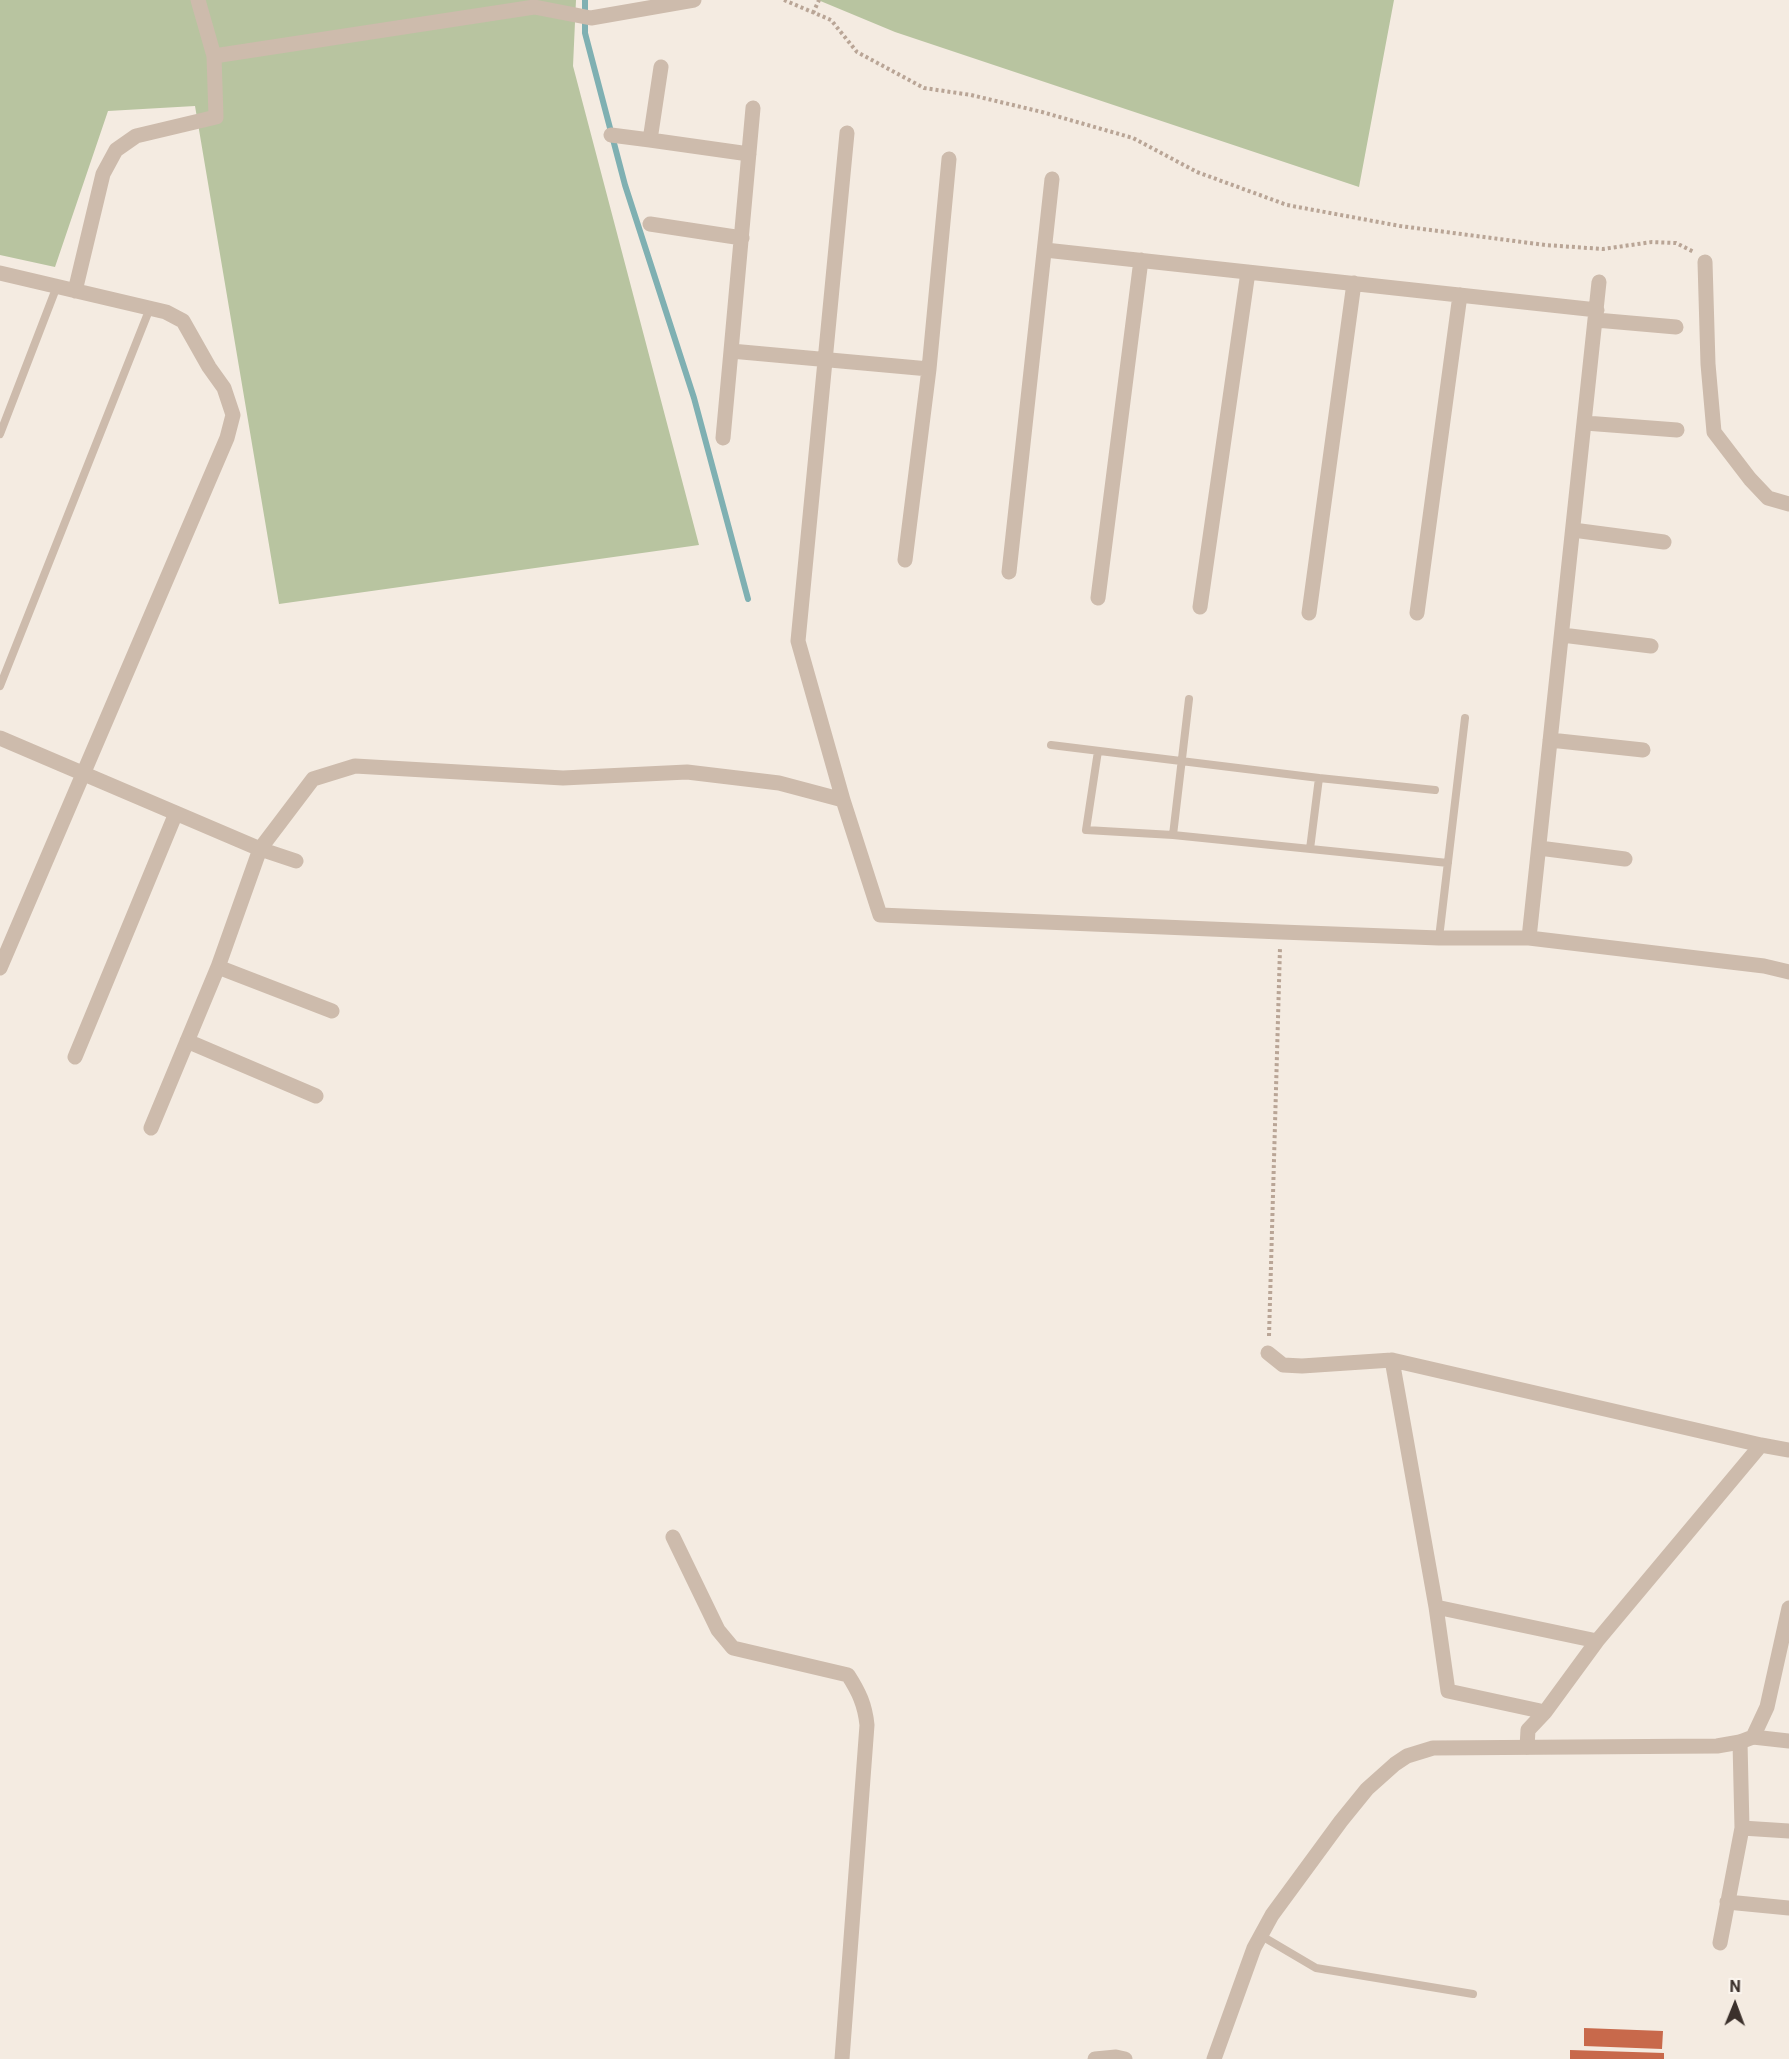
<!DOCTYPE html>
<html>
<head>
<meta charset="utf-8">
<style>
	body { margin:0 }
	#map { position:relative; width:1789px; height:2059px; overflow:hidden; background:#f4ebe1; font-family:Roboto,sans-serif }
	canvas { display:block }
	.north { position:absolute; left:1705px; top:1975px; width:60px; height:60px; -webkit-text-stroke:4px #fbf5ee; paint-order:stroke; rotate:1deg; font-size:16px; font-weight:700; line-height:24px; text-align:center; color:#3b302b }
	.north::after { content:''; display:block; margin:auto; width:21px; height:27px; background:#3b302b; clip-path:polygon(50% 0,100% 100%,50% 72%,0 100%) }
</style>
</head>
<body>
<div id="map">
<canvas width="1789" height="2059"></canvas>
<div class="north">N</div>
</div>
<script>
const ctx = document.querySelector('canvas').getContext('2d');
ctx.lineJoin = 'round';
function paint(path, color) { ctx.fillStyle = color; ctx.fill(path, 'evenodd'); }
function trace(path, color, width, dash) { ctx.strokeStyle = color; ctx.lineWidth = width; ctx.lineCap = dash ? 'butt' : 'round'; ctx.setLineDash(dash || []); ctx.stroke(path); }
paint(new Path2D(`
	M0,0H576L573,66L699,545L279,604L195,106L108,111L55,267L0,255Z
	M818,0H1394L1359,187L895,32Z`), '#b8c4a0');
trace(new Path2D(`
	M585,0V33L625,185L694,398L748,599`), '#7fb0b2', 6);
paint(new Path2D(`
	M1584,2028L1663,2031L1662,2049L1584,2046Z
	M1570,2050L1664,2053V2059H1570Z`), '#c8694b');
trace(new Path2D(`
	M784,0L831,20L857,52L924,88L971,95L1042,112L1133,138L1197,172L1287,205L1400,226L1545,245L1603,249L1652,242L1676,243L1694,252
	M813,13L819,0
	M1269,1336L1280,948`), '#b9a596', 4, [3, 3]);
trace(new Path2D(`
	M0,434L57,286
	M0,686L150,308
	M1189,699L1173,835L1448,863
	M1051,745L1319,778L1435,790
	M1098,751L1086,830L1173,835
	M1310,849L1319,778
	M1439,938L1465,718
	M1260,1935L1316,1968L1473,1994`), '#cdbbac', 8);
trace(new Path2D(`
	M214,56L534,7L591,18L694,0
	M661,67L650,140L749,154
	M753,108L731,351L929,369
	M847,133L798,641L843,800L880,915L1281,932L1439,938H1529L1764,966L1789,972
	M611,135L650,140
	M650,224L742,238
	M1045,250L1597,310
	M1705,262L1708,364L1714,432L1750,479L1768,498L1789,504
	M0,273L166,312L183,321L209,367L224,388L233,415L227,438L0,968
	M75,291L103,174L116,150L136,136L216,117L214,56L198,0
	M1596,320L1676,327
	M1585,423L1677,430
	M723,438L731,351
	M1573,530L1664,542
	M905,560L929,369L949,159
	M1009,572L1052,179
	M1098,598L1141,260
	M1200,607L1248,272
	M1309,613L1354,283
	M1417,613L1460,295
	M1562,635L1651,646
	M0,738L260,849L313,779L355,766L563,778L687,772L779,783L843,800
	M1550,740L1643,750
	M1539,848L1625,859
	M1529,938L1599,282
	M218,967L332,1011
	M187,1041L316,1096
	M75,1057L176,813
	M151,1128L218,967L260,849L296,861
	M1268,1353L1283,1365L1302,1366L1392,1360L1761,1445L1789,1450
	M1392,1360L1436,1607L1597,1641L1761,1445
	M673,1537L718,1630L733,1648L848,1675C859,1692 865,1705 867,1725L842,2059
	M1436,1607L1448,1691L1545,1712L1597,1641
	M1753,1737L1789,1741
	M1527,1747L1528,1730L1545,1712
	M1742,1828L1789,1831
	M1727,1902L1789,1908
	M1720,1943L1742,1828L1740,1742
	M1095,2059L1116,2057L1125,2059`), '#cdbbac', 15);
trace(new Path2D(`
	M1214,2059L1254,1948L1272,1915L1341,1821L1367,1789L1395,1764L1407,1756L1433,1748L1717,1746L1740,1742L1753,1737L1767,1707L1789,1608`), '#cdbbac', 15);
</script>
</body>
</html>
